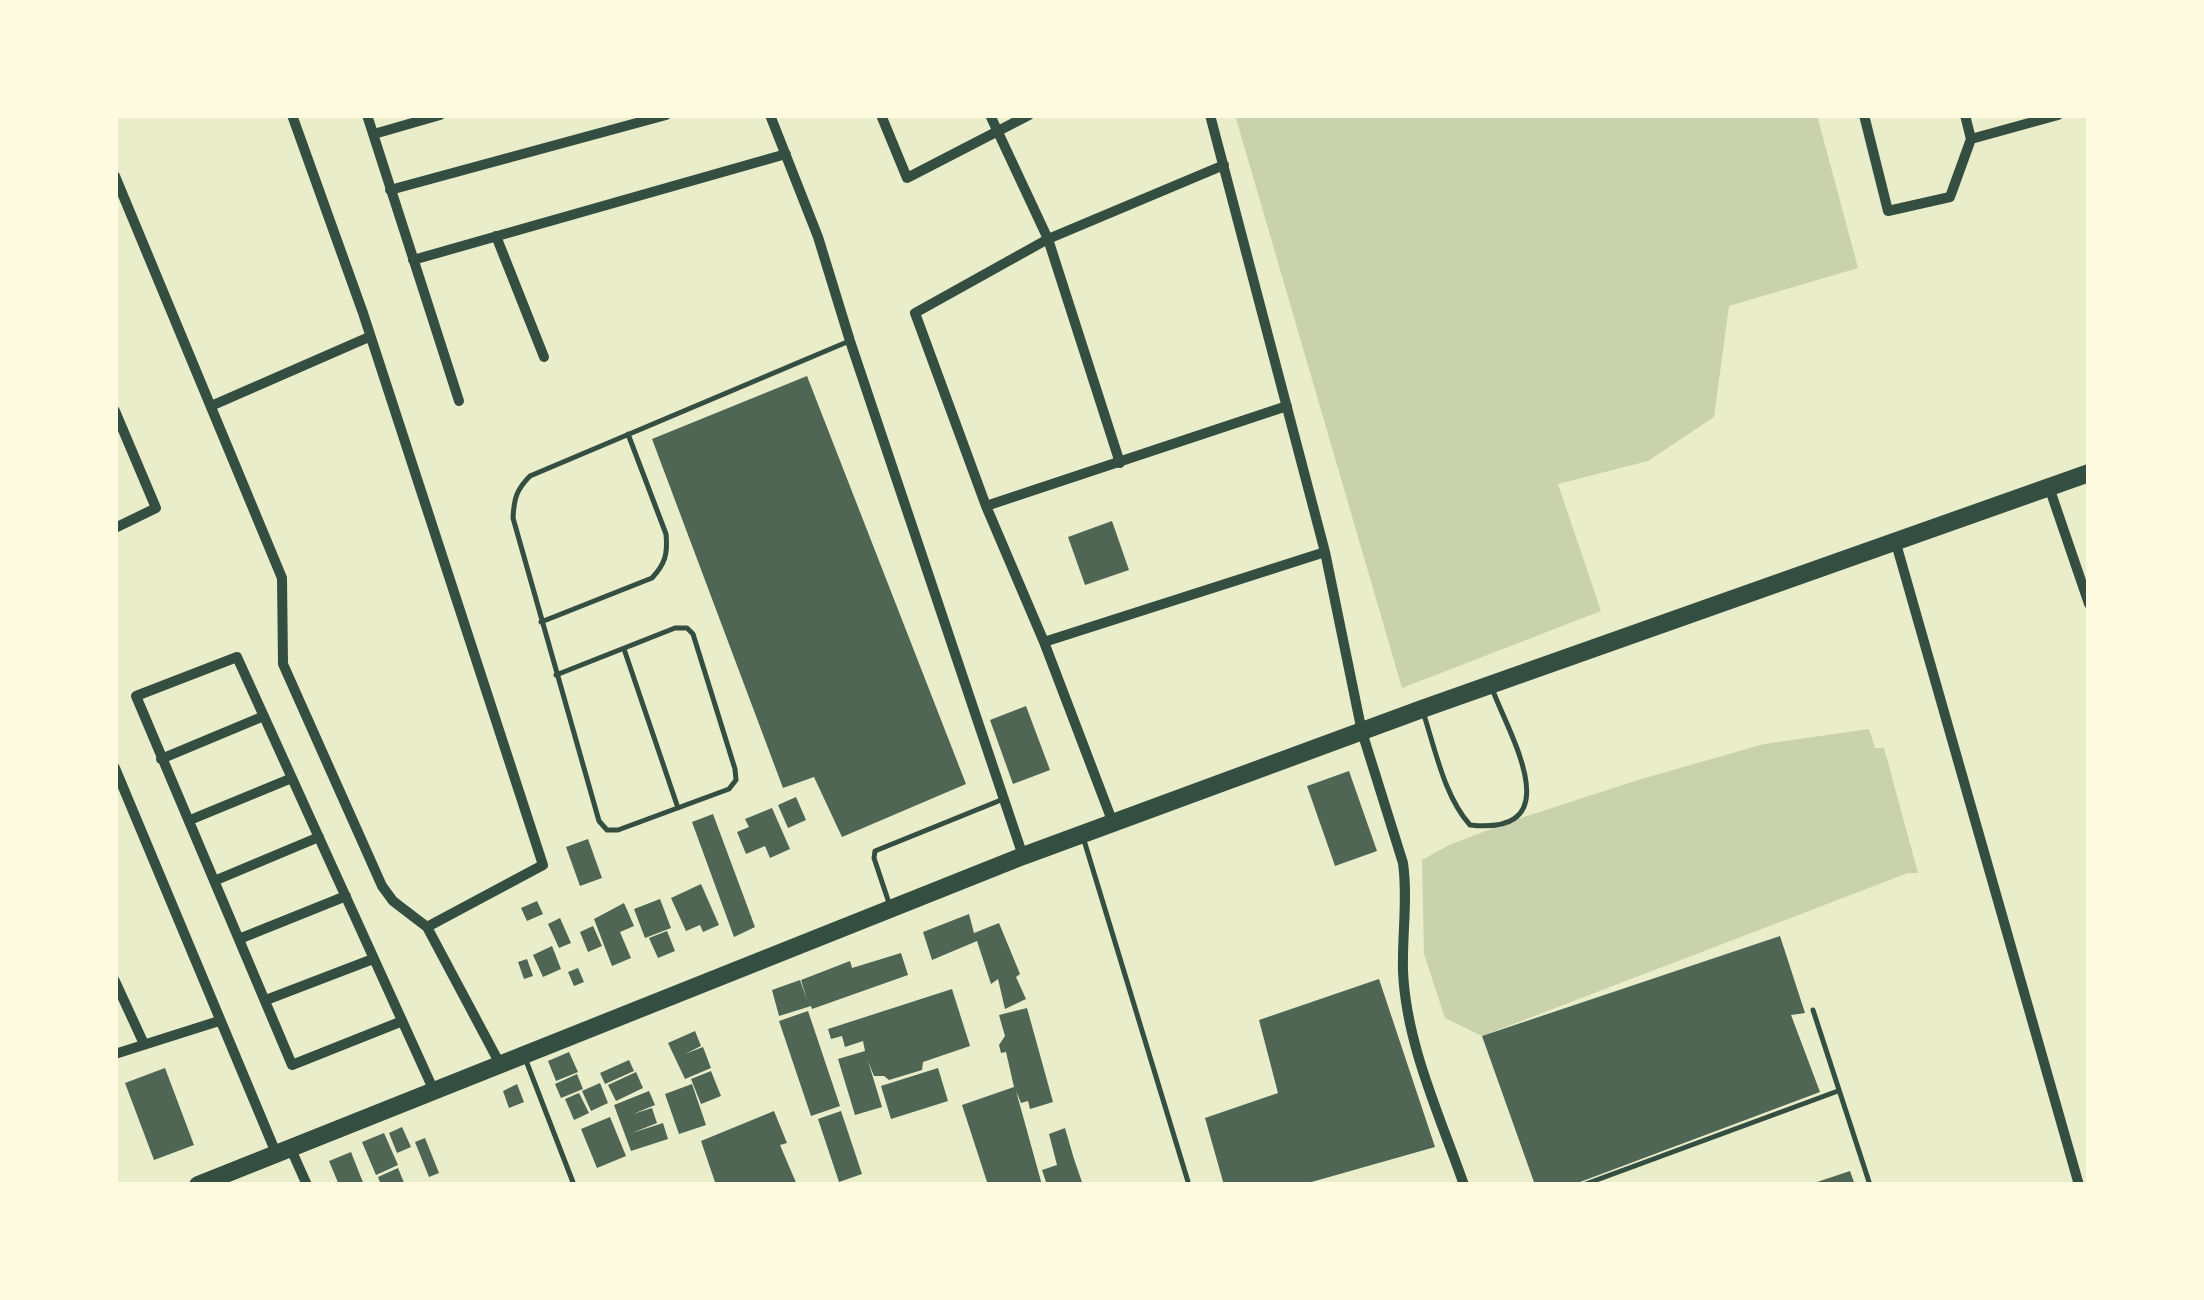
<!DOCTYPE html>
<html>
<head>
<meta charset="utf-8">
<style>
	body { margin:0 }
	#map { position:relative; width:2204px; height:1300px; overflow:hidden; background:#e9edc9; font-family:Signika,sans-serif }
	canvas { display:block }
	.frame { position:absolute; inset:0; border:118px solid #fefae0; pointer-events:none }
</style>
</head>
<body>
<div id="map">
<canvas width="2204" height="1300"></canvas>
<div class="frame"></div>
</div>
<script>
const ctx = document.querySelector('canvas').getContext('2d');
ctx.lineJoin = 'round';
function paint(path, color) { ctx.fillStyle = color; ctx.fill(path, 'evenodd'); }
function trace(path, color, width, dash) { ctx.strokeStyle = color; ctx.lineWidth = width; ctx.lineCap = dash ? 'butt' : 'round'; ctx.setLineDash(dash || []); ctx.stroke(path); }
paint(new Path2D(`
	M1235,115H1817L1858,268L1729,306L1714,417L1648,461L1558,484L1601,611L1402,688Z
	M1869,729L1875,748H1884L1918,873H1908L1482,1036L1445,1018L1424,954L1422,860L1451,844L1521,818L1638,780L1764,744Z`), '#cad2ad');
paint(new Path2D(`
	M807,376L966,784L842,837L814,777L783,788L652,439Z
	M1112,521L1129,570L1085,585L1068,537Z
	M1026,706L1050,770L1013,784L990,720Z
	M1349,771L1377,851L1335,866L1307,786Z
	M796,797L806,820L788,828L778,805Z
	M772,808L790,849L770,858L765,846L746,854L737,832L749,827L745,819Z
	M713,814L755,927L734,937L692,822Z
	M588,839L602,878L580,886L566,847Z
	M701,884L719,925L703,932L700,925L686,931L671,898Z
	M660,899L671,928L645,938L634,909Z
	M537,901L543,914L527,921L521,908Z
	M624,903L634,926L620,932L631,958L612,966L594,919Z
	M969,914L974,933L999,923L1020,974L1016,977L1026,999L1005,1009L998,979L991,984L977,941L932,960L923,932Z
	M560,918L571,943L559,948L548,924Z
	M593,926L602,946L588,952L580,932Z
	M667,931L675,951L658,958L649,938Z
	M1780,936L1805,1013L1791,1015L1820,1092L1572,1185H1535L1482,1036Z
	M552,946L561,969L543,977L533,955Z
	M901,953L908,975L812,1009L811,1006L779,1016L772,990L800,980L807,1000L801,980L850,961L852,968Z
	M527,959L533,976L524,979L518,962Z
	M578,968L584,982L574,986L568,972Z
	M1379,979L1435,1147L1301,1185H1224L1205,1118L1278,1093L1259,1020Z
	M952,989L970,1046L923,1062L922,1070L889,1080L884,1076H874L868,1061L882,1107L855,1115L838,1059L865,1051L863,1041L845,1047L842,1036L831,1039L828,1029Z
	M1027,1008L1053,1102L1030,1109L1028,1101L1021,1103L1016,1091L1042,1185H988L962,1105L1014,1087L1006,1052L1001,1053L999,1045L1005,1036L999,1015Z
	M808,1011L840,1106L811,1116L779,1021Z
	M695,1031L701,1046L685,1054L703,1047L711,1068L685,1079L668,1043Z
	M569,1052L578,1072L556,1081L548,1061Z
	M629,1060L634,1071L605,1084L600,1073Z
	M165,1068L194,1145L154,1160L125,1083Z
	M938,1068L948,1101L891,1119L881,1086Z
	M711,1071L721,1096L701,1104L691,1079Z
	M636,1072L643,1088L616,1101L608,1085Z
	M577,1074L583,1089L561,1098L555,1084Z
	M600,1083L608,1103L591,1111L582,1091Z
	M517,1084L524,1102L509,1108L503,1091Z
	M692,1084L706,1125L679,1134L665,1094Z
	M649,1091L655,1105L633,1114L652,1108L657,1123L632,1133L663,1123L668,1139L631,1151L614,1105Z
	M579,1093L589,1113L574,1120L565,1099Z
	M774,1111L787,1143L780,1145L797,1185H716L701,1141Z
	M841,1111L862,1174L839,1182L818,1119Z
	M610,1117L626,1156L597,1168L581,1129Z
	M402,1127L411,1147L397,1153L389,1133Z
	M1065,1128L1074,1159L1083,1185H1047L1042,1170L1057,1165L1049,1134Z
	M384,1133L398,1165L376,1175L362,1142Z
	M425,1138L439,1173L429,1177L415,1142Z
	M351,1152L364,1185H339L329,1161Z
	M398,1168L405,1185H381L378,1177Z
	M1850,1171L1855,1185H1811V1184Z`), '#4f6655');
trace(new Path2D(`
	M541,622L652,578C665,564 668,554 666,534L628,434
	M624,649L678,808
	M556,675L675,628H687L693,634L735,769L736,780L729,789L618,830H607L599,821L513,518C514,499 516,490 530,476L847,342
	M1423,712C1435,748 1444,796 1470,825C1570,836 1511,738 1493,691
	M1083,837L1189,1185
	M890,906L874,858L875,851L1001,800
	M1813,1010L1870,1185
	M525,1058L574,1185
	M1583,1185L1838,1091`), '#344e41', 5);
trace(new Path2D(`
	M367,115L459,401
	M770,115L818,237L850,341L1023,856
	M881,115L907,178L1029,115
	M990,115L1048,239L1120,463
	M1210,115L1325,552L1362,732L1403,863C1408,899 1402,934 1403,971C1406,1044 1440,1116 1464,1185
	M1864,115L1888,211L1950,197L1971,139L2058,115
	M1965,115L1971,139
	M374,134L440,115
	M115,176L282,578L283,664L382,886L393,901L427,927L543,865L363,313L292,115
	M390,190L666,115
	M496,236L544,357
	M413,260L786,154
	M211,406L369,337
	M115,411L156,508L115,528
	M2049,487L2089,604
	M986,506L1287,406
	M1895,540L2079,1185
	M1044,642L1325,552
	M161,759L264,716
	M115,768L276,1153
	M190,820L292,778
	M1113,823L1044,642L986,506L915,313L1048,239L1224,165
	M214,881L319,837
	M427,927L500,1064
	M239,939L346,896
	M115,981L144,1044
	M266,1000L373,959
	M400,1022L292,1065L136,696L237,657L434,1091
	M115,1054L219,1021
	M290,1147L307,1185`), '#344e41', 10);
trace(new Path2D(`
	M198,1185L1023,856L1422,709L2089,473`), '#344e41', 18);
</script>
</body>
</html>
